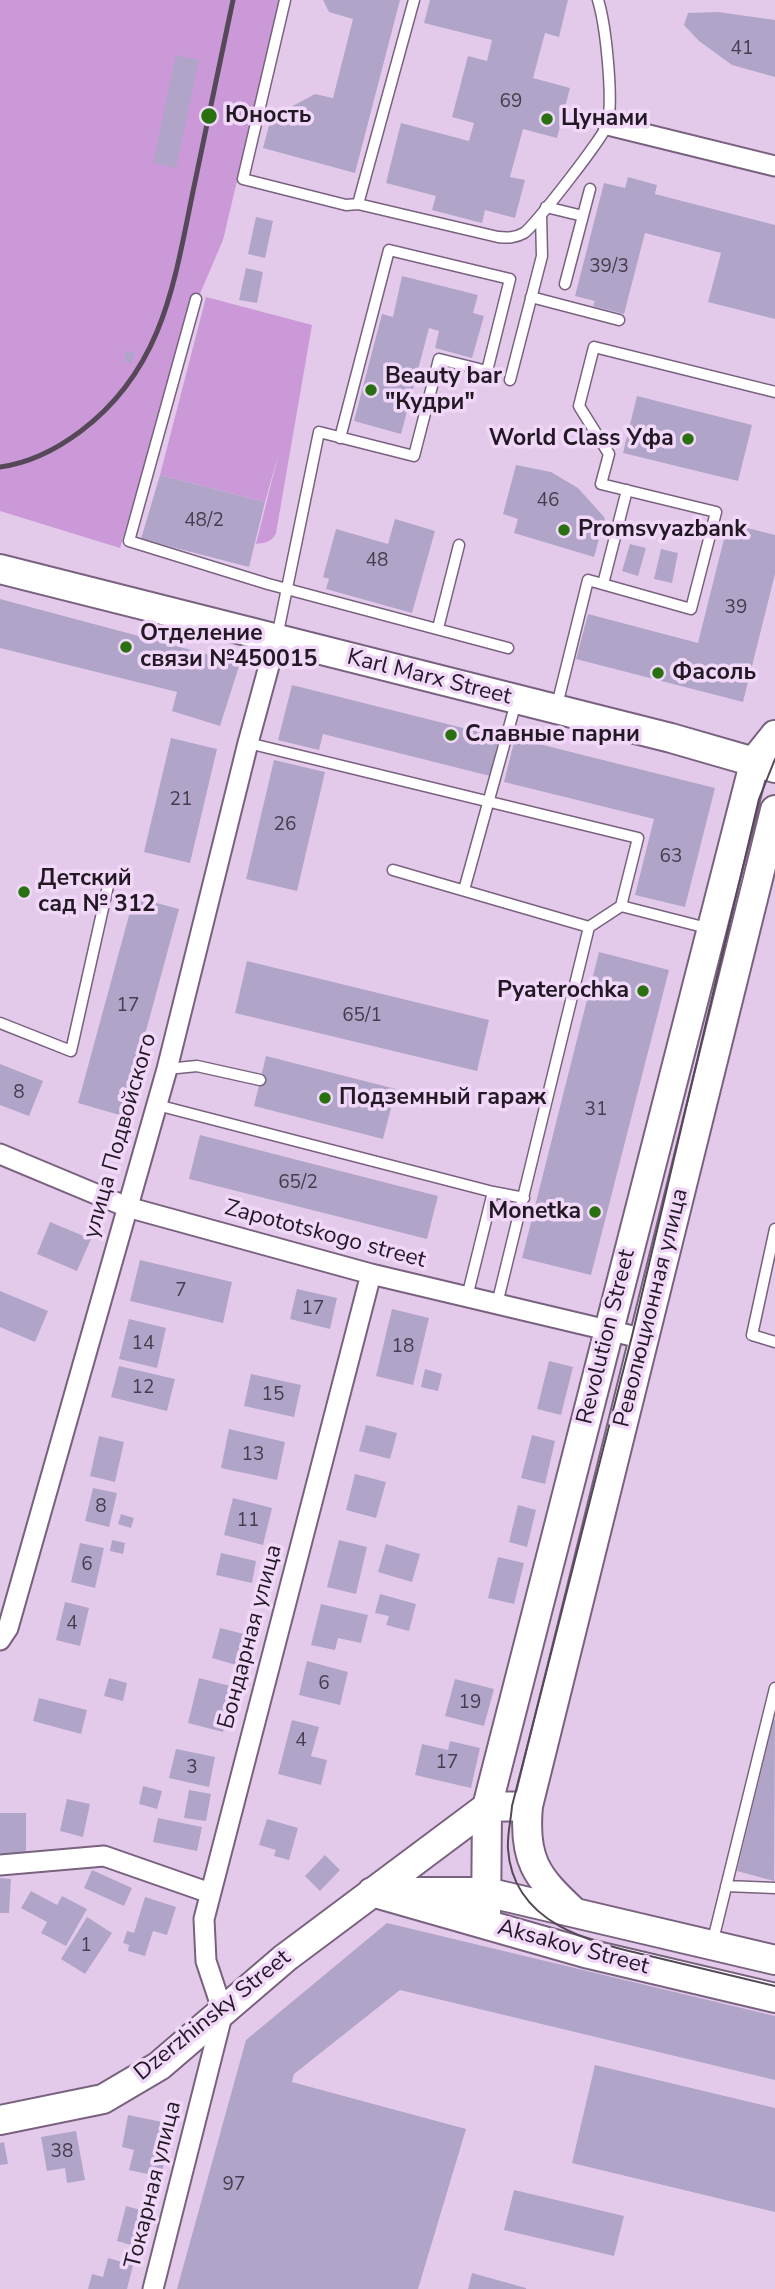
<!DOCTYPE html>
<html>
<head>
<meta charset="utf-8">
<style>
	body { margin:0 }
	canvas { display:block; background:#e4caea }
</style>
</head>
<body>
<canvas width="775" height="2289"></canvas>
<script>
const ctx = document.querySelector('canvas').getContext('2d');
ctx.lineJoin = 'round';
function paint(path, color) { ctx.fillStyle = color; ctx.fill(path, 'evenodd'); }
function trace(path, color, width, dash) { ctx.strokeStyle = color; ctx.lineWidth = width; ctx.lineCap = dash ? 'butt' : 'round'; ctx.setLineDash(dash || []); ctx.stroke(path); }
function write(font, color, halo, rows, align = 'center') {
  ctx.font = font + ' "Nunito Sans",sans-serif'; ctx.lineWidth = 7; ctx.setLineDash([]); ctx.textBaseline = 'middle'; ctx.strokeStyle = halo; ctx.fillStyle = color; for (const [text, x, y, turn = 0] of rows) {
    ctx.save(); ctx.translate(x, y); ctx.rotate((+turn || 0) * Math.PI / 180); ctx.textAlign = isNaN(turn) ? turn : align; if (halo) ctx.strokeText(text, 0, 0); ctx.fillText(text, 0, 0); ctx.restore();
  }
}
paint(new Path2D(`
	M0,0H280L223,240L181,338L120,548L0,511Z
	M206,297L312,325L276,533C272,542 265,543 256,544L279,452L265,502L160,475Z`), '#cb99d8');
paint(new Path2D(`
	M323,0H400L355,173L263,148L272,114L276,115L315,94L333,98L353,19L329,12Z
	M430,0H568L559,37L545,33L533,78L570,88L557,138L523,129L510,177L525,180L515,218L485,210L482,223L432,210L436,196L386,183L401,123L469,141L474,123L452,117L468,56L487,61L492,40L424,23Z
	M718,12L775,20V77L732,65L699,41L684,25L688,13Z
	M176,55L199,60L176,168L153,163Z
	M628,177L657,185L655,194L775,225V319L708,302L721,253L645,233L624,314L593,306L595,301L575,296L604,183L625,188Z
	M256,217L273,221L265,258L248,254Z
	M246,268L263,272L257,303L239,300Z
	M402,276L478,295L473,313L484,316L472,358L435,348L439,331L429,328L401,434L354,421L382,314L393,317Z
	M127,350L135,353L132,363L124,361Z
	M637,396L752,425L738,481L623,453Z
	M516,465L551,472L578,488L605,518L594,557L514,533L518,519L503,514Z
	M160,475L265,502L249,567L141,539Z
	M395,519L435,531L412,613L326,589L329,579L323,577L336,529L388,544Z
	M728,523L775,535V574L743,702L576,659L588,614L698,643Z
	M630,544L646,548L638,576L622,571Z
	M661,549L678,553L672,583L654,579Z
	M0,599L240,663L220,726L172,711L177,692L0,648Z
	M292,685L499,737L490,776L323,734L319,750L278,740Z
	M171,738L217,749L190,863L144,852Z
	M515,738L715,788L685,907L635,895L654,819L504,782Z
	M274,760L325,772L297,891L246,879Z
	M134,897L179,909L123,1116L78,1103Z
	M599,952L669,970L591,1275L522,1258Z
	M247,961L489,1020L477,1071L235,1013Z
	M266,1056L396,1089L383,1139L254,1106Z
	M0,1064L43,1081L29,1116L0,1105Z
	M200,1135L438,1196L427,1239L189,1179Z
	M50,1222L91,1239L77,1271L37,1254Z
	M140,1260L232,1282L223,1323L130,1301Z
	M297,1289L337,1298L330,1329L290,1319Z
	M0,1291L48,1311L35,1342L0,1327Z
	M392,1309L429,1318L413,1385L376,1376Z
	M129,1319L166,1328L157,1368L119,1359Z
	M549,1361L573,1367L561,1415L537,1409Z
	M119,1366L175,1379L167,1411L111,1397Z
	M425,1369L442,1374L438,1391L421,1387Z
	M251,1374L301,1385L294,1417L244,1406Z
	M366,1425L397,1433L390,1459L359,1451Z
	M229,1429L285,1442L277,1480L221,1468Z
	M532,1435L555,1441L545,1484L521,1478Z
	M99,1436L124,1442L115,1482L90,1476Z
	M355,1474L386,1482L376,1518L346,1510Z
	M93,1488L117,1493L109,1527L85,1521Z
	M233,1498L272,1508L263,1545L224,1535Z
	M518,1505L536,1510L527,1547L509,1542Z
	M121,1514L134,1518L131,1528L118,1524Z
	M112,1540L125,1543L123,1554L110,1551Z
	M339,1540L367,1547L356,1594L327,1587Z
	M80,1543L104,1548L95,1588L71,1582Z
	M386,1544L420,1554L412,1582L378,1572Z
	M221,1553L256,1561L252,1583L216,1575Z
	M498,1557L524,1563L514,1604L488,1598Z
	M380,1594L416,1604L409,1631L386,1625L389,1616L375,1613Z
	M65,1602L89,1608L80,1646L56,1640Z
	M321,1604L368,1615L361,1643L338,1638L335,1650L311,1645Z
	M220,1628L244,1634L236,1665L212,1658Z
	M307,1661L348,1672L340,1705L299,1695Z
	M109,1678L127,1683L123,1701L104,1696Z
	M199,1678L234,1687L223,1732L188,1723Z
	M455,1679L494,1689L484,1726L445,1716Z
	M39,1698L87,1710L81,1734L33,1721Z
	M774,1719L775,1720L774,1881L737,1871Z
	M292,1720L319,1727L311,1756L327,1760L321,1785L278,1774Z
	M450,1741L480,1748L471,1788L415,1775L422,1744L448,1750Z
	M176,1749L215,1757L209,1787L169,1778Z
	M143,1786L162,1791L157,1809L139,1804Z
	M189,1790L211,1794L206,1821L184,1818Z
	M67,1799L90,1804L83,1837L60,1831Z
	M0,1813H26V1857L0,1858Z
	M158,1818L202,1827L197,1851L153,1842Z
	M267,1819L298,1828L289,1860L274,1856L276,1850L259,1845Z
	M325,1855L340,1870L320,1891L305,1876Z
	M92,1870L132,1888L124,1906L84,1888Z
	M0,1878L11,1879L9,1913H0Z
	M31,1891L57,1905L62,1896L87,1909L66,1946L41,1933L47,1922L21,1908Z
	M145,1897L176,1907L167,1935L153,1931L145,1956L128,1951L129,1945L123,1943L127,1931L134,1933Z
	M87,1917L112,1933L85,1974L61,1959Z
	M387,1923L775,2016V2080L400,1990L294,2074L292,2082L466,2129L418,2289H177L246,2040Z
	M595,2065L775,2108V2212L572,2163Z
	M128,2115L172,2124L161,2177L129,2170L134,2150L122,2147Z
	M76,2131L85,2180L67,2183L65,2168L47,2171L41,2137Z
	M4,2142L8,2164L0,2165V2143Z
	M514,2190L624,2216L614,2256L504,2230Z
	M126,2206L148,2212L138,2247L117,2241Z
	M108,2258L133,2265L127,2289H88L92,2274L103,2277Z
	M472,2273L526,2288V2289H468Z`), '#b0a5c9');
const lane = new Path2D(`
	M285,0L243,179L346,205L358,204L498,237C508,238 515,238 524,233C534,226 607,133 608,123C613,96 606,26 598,0
	M358,204L414,0
	M546,207L583,216
	M565,284L590,189
	M531,297L619,320
	M196,299L129,541L268,584L508,648
	M510,380L542,256L541,215
	M603,584L627,490
	M438,628L459,545
	M277,637L319,432L414,456L439,359L487,371L510,279L389,250L340,438
	M557,705L588,580L691,609L716,512L601,484L609,454L579,406L594,347L775,392
	M248,743L638,838L621,906L711,929
	M393,870L589,927L497,1304
	M464,890L516,702
	M589,927L621,906
	M0,1023L71,1051L108,886
	M167,1069L197,1066L260,1080
	M157,1105L493,1192
	M775,1229L752,1335L775,1342
	M467,1297L493,1192L524,1198
	M726,1886L775,1888
	M712,1944L775,1688`);
const street = new Path2D(`
	M608,125L775,166
	M0,1154L127,1207L371,1274L645,1339
	M0,1640L8,1628L167,1069L248,743L276,640
	M0,1865L104,1856L210,1893
	M153,2289L223,2012L206,1961L204,1919L371,1274`);
const secondary = new Path2D(`
	M0,569L671,738L775,768
	M372,1892L589,1954L775,1998
	M407,1892H486L775,1960
	M574,1912C536,1877 523,1859 528,1806L775,810
	M486,1924L487,1807L755,760L775,735
	M0,2120L103,2099L159,2066L285,1958L487,1807L528,1806`);
trace(lane, '#79627f', 13);
trace(street, '#79627f', 23);
trace(secondary, '#79627f', 32);
trace(lane, '#fff', 10);
trace(street, '#fff', 19);
trace(secondary, '#fff', 28);
trace(new Path2D(`
	M775,759L759,799L632,1336L512,1806C511,1820 507,1835 508,1849C513,1924 590,1942 650,1956C692,1966 733,1976 775,1986`), '#554858', 2);
trace(new Path2D(`
	M0,467C30,463 57,449 81,431C167,366 175,275 196,177C208,118 221,59 233,0`), '#554858', 5);
for (const [x, y, r, color] of [
	[209,116,9,"#287010"],
	[547,119,7,"#287010"],
	[371,390,7,"#287010"],
	[688,439,7,"#287010"],
	[564,530,7,"#287010"],
	[126,647,7,"#287010"],
	[658,673,7,"#287010"],
	[451,735,7,"#287010"],
	[24,892,7,"#287010"],
	[643,991,7,"#287010"],
	[325,1098,7,"#287010"],
	[595,1212,7,"#287010"]
]) { const dot = new Path2D(); dot.arc(x, y, r, 0, 2 * Math.PI); ctx.fillStyle = color; ctx.fill(dot); trace(dot, '#f1d7f8', 2.5); }
write('19px', '#463c4d', null, [
	["41",742,49],
	["69",511,102],
	["39/3",609,267],
	["46",548,501],
	["48/2",204,521],
	["48",377,561],
	["39",736,608],
	["21",181,800],
	["26",285,825],
	["63",671,857],
	["17",128,1006],
	["65/1",362,1016],
	["8",19,1093],
	["31",596,1110],
	["65/2",298,1183],
	["7",181,1291],
	["17",313,1309],
	["14",143,1344],
	["18",403,1347],
	["12",143,1388],
	["15",273,1395],
	["13",253,1455],
	["8",101,1507],
	["11",248,1521],
	["6",87,1565],
	["4",72,1624],
	["6",324,1684],
	["19",470,1703],
	["4",301,1741],
	["17",447,1763],
	["3",192,1768],
	["1",86,1946],
	["38",62,2152],
	["97",234,2185]
]);
write('bold 23px', '#221924', '#f1d7f8', [
	["Юность",225,116],
	["Цунами",561,119],
	["Beauty bar",385,377],
	["\"Кудри\"",385,403],
	["World Class Уфа",674,439,"right"],
	["Promsvyazbank",578,530],
	["Отделение",140,634],
	["связи №450015",140,660],
	["Фасоль",672,673],
	["Славные парни",465,735],
	["Детский",38,879],
	["сад № 312",38,905],
	["Pyaterochka",629,991,"right"],
	["Подземный гараж",339,1098],
	["Monetka",581,1212,"right"]
], 'left');
write('23px', '#221924', '#f1d7f8', [
	["Karl Marx Street",429,678,14],
	["улица Подвойского",121,1136,-74],
	["Zapototskogo street",325,1235,15],
	["Революционная улица",652,1308,-76],
	["Revolution Street",607,1337,-76],
	["Бондарная улица",251,1637,-75],
	["Aksakov Street",573,1948,15],
	["Dzerzhinsky Street",213,2016,-39],
	["Токарная улица",154,2185,-76]
]);
</script>
</body>
</html>
